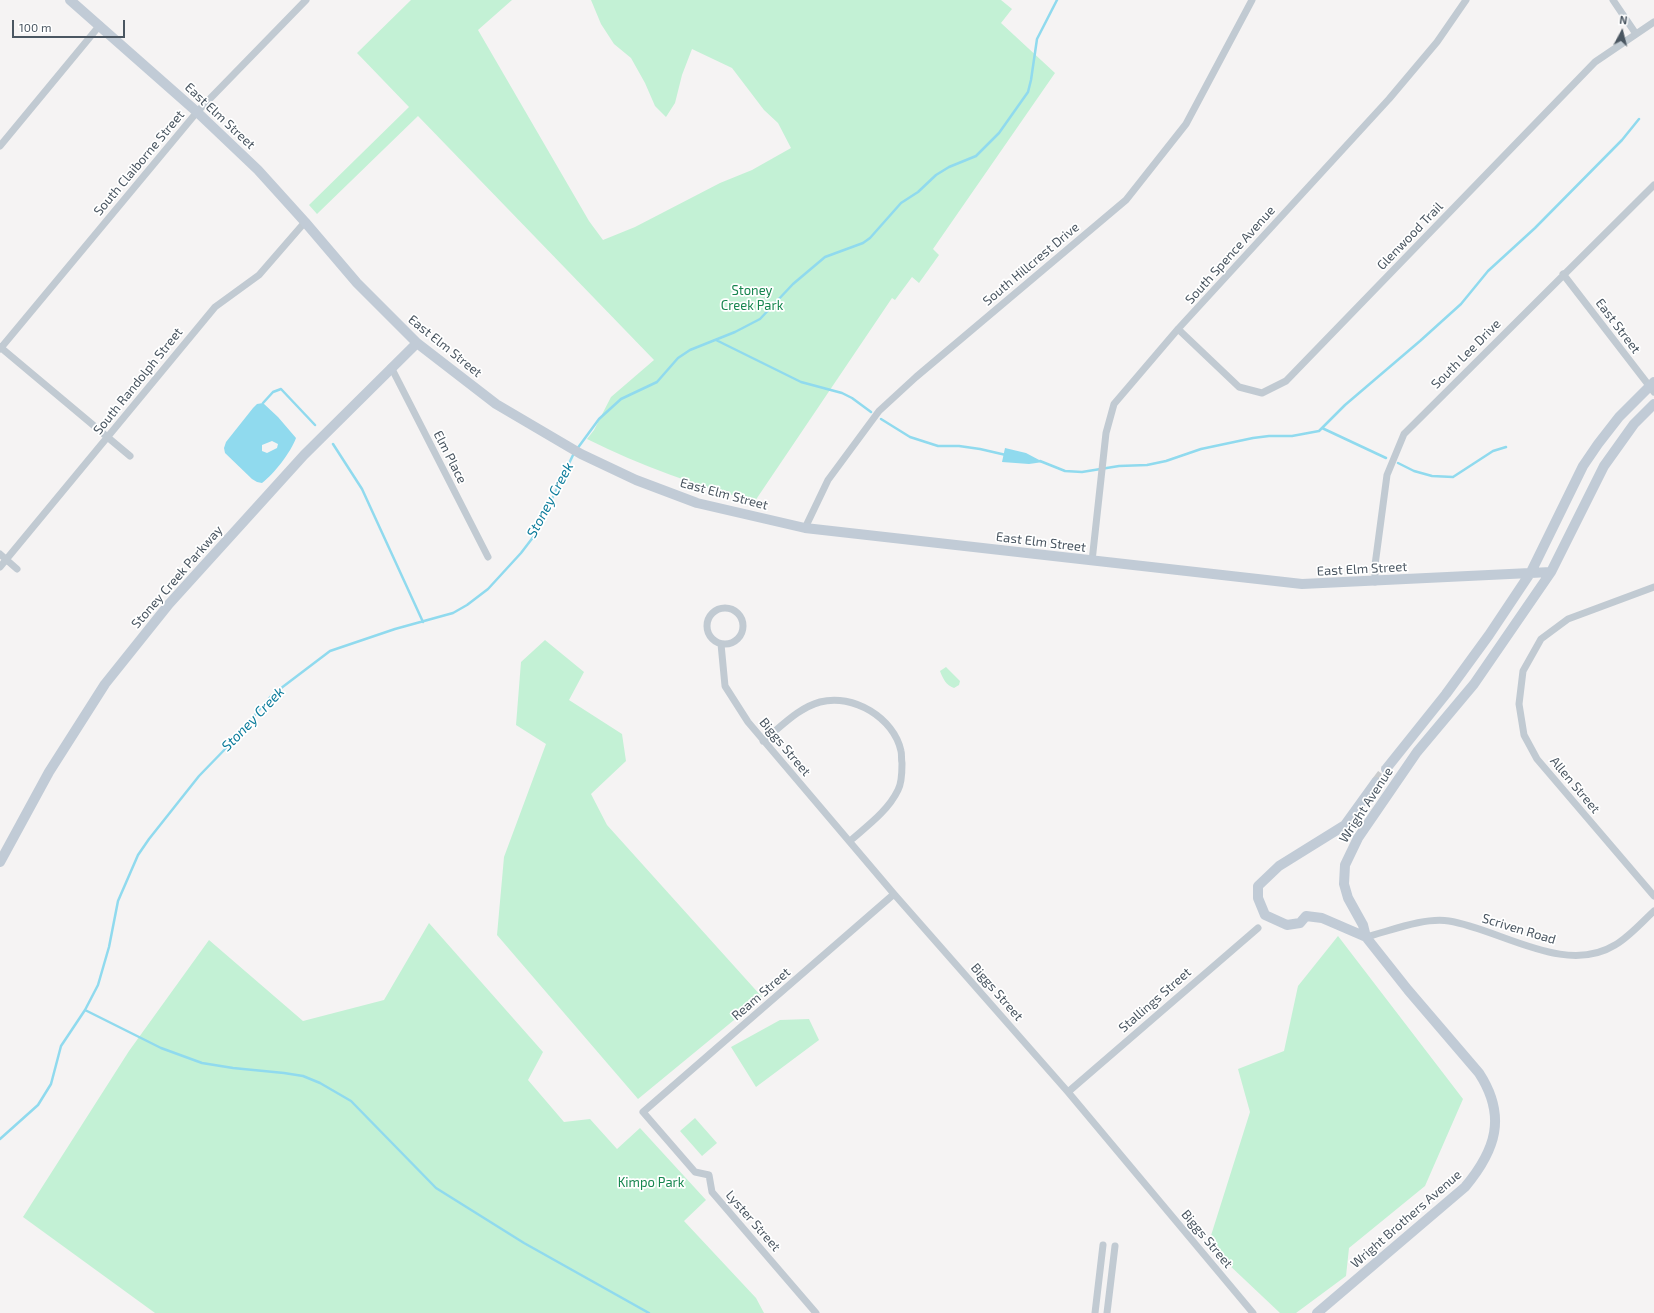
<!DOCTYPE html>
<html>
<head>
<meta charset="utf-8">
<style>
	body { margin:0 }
	#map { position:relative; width:1654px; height:1313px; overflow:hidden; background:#f5f3f3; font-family:"Exo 2",sans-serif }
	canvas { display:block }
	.north { position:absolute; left:1602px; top:12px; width:40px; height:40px; -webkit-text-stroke:3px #fff; paint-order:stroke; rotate:7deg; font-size:11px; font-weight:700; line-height:16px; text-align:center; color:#4a5661 }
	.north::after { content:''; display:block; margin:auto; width:14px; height:18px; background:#4a5661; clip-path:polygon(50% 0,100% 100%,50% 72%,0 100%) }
	.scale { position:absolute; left:12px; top:20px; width:113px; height:18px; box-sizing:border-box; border:2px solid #4a5661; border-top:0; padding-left:5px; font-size:12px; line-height:14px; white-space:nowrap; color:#4a5661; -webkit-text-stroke:3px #fff; paint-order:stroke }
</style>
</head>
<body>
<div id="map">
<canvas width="1654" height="1313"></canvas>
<div class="north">N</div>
<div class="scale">100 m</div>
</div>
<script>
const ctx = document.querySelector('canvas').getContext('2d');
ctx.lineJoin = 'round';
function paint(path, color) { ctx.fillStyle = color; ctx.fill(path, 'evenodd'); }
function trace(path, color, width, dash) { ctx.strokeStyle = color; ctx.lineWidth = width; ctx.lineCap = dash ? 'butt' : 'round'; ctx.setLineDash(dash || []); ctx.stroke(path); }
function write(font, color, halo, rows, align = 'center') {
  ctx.font = font + ' "Exo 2",sans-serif'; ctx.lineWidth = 3.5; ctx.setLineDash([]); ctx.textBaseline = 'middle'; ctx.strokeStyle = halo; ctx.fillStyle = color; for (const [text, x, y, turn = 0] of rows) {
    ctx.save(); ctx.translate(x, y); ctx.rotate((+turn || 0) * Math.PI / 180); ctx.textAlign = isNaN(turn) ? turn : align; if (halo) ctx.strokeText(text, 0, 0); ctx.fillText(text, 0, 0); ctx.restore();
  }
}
paint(new Path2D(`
	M411,0H512L478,30L589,221L603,240L635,227L720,183L752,170L791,148L778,123L764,110L732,68L692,49L682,75L675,103L666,117L655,106L645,83L631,58L614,44L601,24L591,0H1001L1012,9L1001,23L1055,73L933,249L939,255L919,283L912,277L895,300L892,298L755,501C697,486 641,466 587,439L594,430L611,397L654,360L418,116L317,214L309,205L409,107L357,53Z
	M545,640L584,672L569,700L622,734L626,761L591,794L607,825L762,997L638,1099L497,935L504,857L546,744L516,725L521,662Z
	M946,667L960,681L959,685L954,688C946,685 943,679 940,671Z
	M429,923L543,1052L528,1080L564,1122L590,1119L617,1149L640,1128L706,1200L684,1221L756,1298L764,1313H155L23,1217L129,1051L209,940L303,1021L384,1000Z
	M1338,936L1463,1099L1425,1186L1349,1248L1346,1276L1296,1313H1280L1208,1245L1250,1112L1238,1069L1284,1051L1298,986Z
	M809,1019L819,1040L756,1087L731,1047L780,1020Z
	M695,1118L717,1143L702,1156L680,1131Z`), '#c3f1d5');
paint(new Path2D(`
	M263,403L278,417L296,438C291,452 274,474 262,483L257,482L252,479L225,453L224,448L226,442L253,408L257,404ZM272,441L278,444L277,448L267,453L262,451V445Z
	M1005,448L1026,453L1043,462L1029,464L1002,462Z`), '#90daee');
trace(new Path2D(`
	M716,340L801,382L842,393L852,398L871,412
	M263,403L273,392L281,389L315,425
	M881,419L910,437L938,446H959L980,449L1006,455
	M1322,428L1386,458
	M333,444L362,489L423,622
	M577,449L599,419L621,399L657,382L678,358L690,350L735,332L760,319L793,284L825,257L863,243L870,238L901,203L918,192L936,175L949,167L976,156L999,133L1028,92L1031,80L1037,39L1057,0
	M1040,461L1065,471L1082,472L1119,466L1147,465L1166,461L1201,449L1253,438L1269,436H1292L1319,431L1345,405L1420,341L1461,304L1488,271L1535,228L1622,140L1639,119
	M1398,463L1414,471L1432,476L1453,477L1493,451L1506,447
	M85,1010L161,1048L202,1063L233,1068L284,1073L303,1076L320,1083L351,1101L436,1188L524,1243L649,1313
	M0,1139L38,1105L51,1084L61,1046L85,1010L98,985L109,947L118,901L138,855L149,839L199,776L230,744L272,695L330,651L395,629L453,613L467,605L488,589L521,553L534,536L574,453`), '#90daee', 2.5);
trace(new Path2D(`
	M1376,782L1386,769`), '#caccce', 10, [10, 5]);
trace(new Path2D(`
	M1613,0L1636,34
	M0,146L100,25
	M1563,274L1654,392
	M1178,329L1239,387L1262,393L1286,381L1595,62L1654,22
	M0,347L130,456
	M0,349L197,112L306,0
	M391,367L488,557
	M805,528L828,480L879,411L916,377L1126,200L1186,124L1252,0
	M0,554L17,569
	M1092,561L1106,433L1114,404L1178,329L1389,99L1437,42L1466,0
	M0,567L215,307L259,275L305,222
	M1375,582V565L1387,475L1404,434L1654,185
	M1654,587L1568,619L1541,639L1523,671L1519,704L1524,735L1537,759L1654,896
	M707 626a18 18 0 1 1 36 0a18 18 0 1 1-36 0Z
	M721,644L725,686L748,722L894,894L1068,1092L1253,1313
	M763,741C781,727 798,708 820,702C853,693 894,718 901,751C902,755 901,759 902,763C902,772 902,783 898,790C888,811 867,826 850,841
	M1366,937C1390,931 1424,917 1449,921C1500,929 1565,976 1615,945C1629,937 1642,922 1654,911
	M1068,1092L1258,928
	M816,1313L712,1192L709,1175L695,1172L643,1112L894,894
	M1095,1313L1103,1245
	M1107,1313L1115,1246`), '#c1cad2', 7);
trace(new Path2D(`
	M70,0L197,112L258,170L305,222L357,283L417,343L496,404L581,454L636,480L697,503L805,528L1302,584L1551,572
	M1386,769L1446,694L1489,635L1531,572L1583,466L1598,444L1619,417L1654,382
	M0,862L49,772L105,684L169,604L304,455L417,343
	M1366,937L1322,918L1306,916L1300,923L1287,925L1265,915L1258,898V886L1279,866L1345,825L1376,782
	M1317,1313L1465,1187C1496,1150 1507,1116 1479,1073L1408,990L1366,937L1363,925L1348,898L1344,884L1345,865L1358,838L1417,752L1474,684L1551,572L1604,466L1634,424L1654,404`), '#c1cbd6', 10);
write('13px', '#4a5661', '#fff', [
	["East Elm Street",220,116,43],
	["South Claiborne Street",139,163,-50],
	["Glenwood Trail",1410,236,-46],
	["South Spence Avenue",1230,255,-48],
	["South Hillcrest Drive",1031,264,-40],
	["East Street",1618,326,53],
	["East Elm Street",445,346,39],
	["South Lee Drive",1466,354,-45],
	["South Randolph Street",138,381,-51],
	["Elm Place",450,457,63],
	["East Elm Street",724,494,15],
	["East Elm Street",1041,542,7],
	["East Elm Street",1362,569,-3],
	["Stoney Creek Parkway",177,577,-49],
	["Biggs Street",785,747,50],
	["Allen Street",1575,785,50],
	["Wright Avenue",1366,805,-57],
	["Scriven Road",1519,929,17],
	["Biggs Street",997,992,49],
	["Ream Street",761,994,-41],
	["Stallings Street",1155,1000,-41],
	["Wright Brothers Avenue",1406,1219,-41],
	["Lyster Street",753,1221,49],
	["Biggs Street",1207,1239,50]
]);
write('13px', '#17864f', '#fff', [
	["Stoney",752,291],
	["Creek Park",752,306],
	["Kimpo Park",651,1183]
]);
write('italic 14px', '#0c7c9b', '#fff', [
	["Stoney Creek",550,500,-62],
	["Stoney Creek",253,719,-46]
]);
</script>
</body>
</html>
